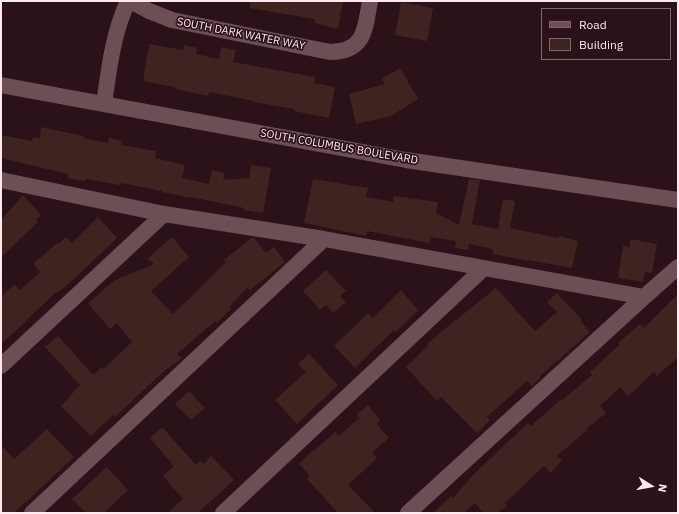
<!DOCTYPE html>
<html>
<head>
<meta charset="utf-8">
<style>
	body { margin:0 }
	#map { position:relative; width:679px; height:514px; overflow:hidden; background:#2b1219; font-family:"IBM Plex Sans",sans-serif }
	canvas { display:block }
	.frame { position:absolute; inset:0; border:2px solid #fdeaee; pointer-events:none }
	.legend { position:absolute; left:541px; top:8px; width:130px; height:52px; box-sizing:border-box; background:#2b1219; border:1px solid #7f686e; margin:0; padding:5px 7px; list-style:none; font-size:12px; color:#fdeaee }
	.legend li { display:flex; align-items:center; gap:8px; height:20px }
	.legend b { width:20px; border:1px solid #7f686e }
	.north { position:absolute; left:631px; top:466px; width:40px; height:40px; -webkit-text-stroke:3px #2b1219; paint-order:stroke; rotate:101deg; font-size:11px; font-weight:700; line-height:16px; text-align:center; color:#fdeaee }
	.north::after { content:''; display:block; margin:auto; width:14px; height:18px; background:#fdeaee; clip-path:polygon(50% 0,100% 100%,50% 72%,0 100%) }
</style>
</head>
<body>
<div id="map">
<canvas width="679" height="514"></canvas>
<div class="frame"></div>
<ul class="legend">
<li><b style="height:5px;background:#6c4e55"></b>Road</li>
<li><b style="height:11px;background:#3e2320"></b>Building</li>
</ul>
<div class="north">N</div>
</div>
<script>
const ctx = document.querySelector('canvas').getContext('2d');
ctx.lineJoin = 'round';
function trace(path, color, width, dash) { ctx.strokeStyle = color; ctx.lineWidth = width; ctx.lineCap = dash ? 'butt' : 'round'; ctx.setLineDash(dash || []); ctx.stroke(path); }
function paint(path, color) { ctx.fillStyle = color; ctx.fill(path, 'evenodd'); }
function write(font, color, halo, rows, align = 'center') {
  ctx.font = font + ' "IBM Plex Sans",sans-serif'; ctx.lineWidth = 3.5; ctx.setLineDash([]); ctx.textBaseline = 'middle'; ctx.strokeStyle = halo; ctx.fillStyle = color; for (const [text, x, y, turn = 0] of rows) {
    ctx.save(); ctx.translate(x, y); ctx.rotate((+turn || 0) * Math.PI / 180); ctx.textAlign = isNaN(turn) ? turn : align; if (halo) ctx.strokeText(text, 0, 0); ctx.fillText(text, 0, 0); ctx.restore();
  }
}
trace(new Path2D(`
	M1,2L2,1`), '#17001f', 4.5);
paint(new Path2D(`
	M250,1H343L338,29L314,23L315,19L250,8Z
	M401,2L433,8L427,41L395,35Z
	M149,44L183,50L184,45L197,48L196,54L219,59L221,47L236,50L233,62L315,77L314,83L335,87L329,118L294,111V109L254,102V101L209,92L208,96L175,89V87L143,81Z
	M400,68L418,99L391,116L356,124L349,94L385,84L382,79Z
	M41,127L84,136L83,138L108,143L109,138L122,141L121,145L156,151L155,158L185,165L182,178L209,184L212,170L225,173L223,180L249,178L251,165L271,168L263,213L244,210V208L191,197V198L162,192V191L121,183L120,185L86,179L85,181L67,178L68,174L1,158V135L32,141L33,137L40,138Z
	M313,179L368,188L366,197L393,202L394,196L438,202L436,213L459,225L469,179L480,180L472,224L498,229L503,199L515,201L510,228L558,238L559,236L578,241L572,268L527,260L528,261L493,254V249L469,244L468,250L455,248L456,241L431,237L430,243L367,231L366,236L304,223Z
	M23,195L41,215L36,220L38,222L1,257V220Z
	M98,217L117,238L75,278L57,293L56,292L21,326L1,344V297L14,284L20,290L40,272L33,264L57,243L58,244L66,237L72,243Z
	M172,237L189,257L151,291L173,314L189,299L226,262L224,260L253,237L254,238L266,253L274,247L285,262L250,290L247,288L229,307L231,309L217,323L215,321L177,354L182,358L163,372L115,417L113,415L91,436L61,406L80,385L45,347L58,336L93,375L102,367L103,369L132,342L117,323L110,329L88,303L115,280L154,264L148,258Z
	M631,239L657,244L652,273L645,272L643,282L618,278L623,246L629,247Z
	M326,270L346,291L340,296L346,302L333,313L326,305L320,310L303,291Z
	M496,288L535,331L557,312L547,302L557,293L582,320L581,322L590,332L540,376L541,377L532,386L527,381L487,417L490,420L477,433L441,397L437,401L406,367L428,346L427,344L441,332Z
	M401,290L418,310L396,332L394,330L355,368L334,346L368,313L373,318Z
	M678,294V357L657,376L654,372L628,396L620,387L600,406L606,413L586,429L587,430L557,456L562,460L551,473L544,466L505,503L507,506L497,513H483L475,503L464,513H433L451,496L453,498L474,474L528,423L531,426L560,400L561,401L592,375L590,372L620,344L618,343L640,324L644,328Z
	M309,354L338,385L297,424L275,400L306,372L298,364Z
	M189,391L205,408L191,420L175,404Z
	M368,405L380,420L377,425L389,438L372,452L377,458L348,485L375,513H338L307,479L310,476L299,464L313,450L314,451L335,432L339,436L359,418L357,414Z
	M162,427L196,465L200,461L204,464L211,456L234,480L198,513H167L183,499L163,476L174,466L150,438Z
	M47,429L74,457L14,513H1V445L14,459Z
	M107,467L128,490L104,513H86L72,499Z`), '#3e2320');
trace(new Path2D(`
	M131,1L149,11L172,20L330,52C365,52 365,29 370,1
	M1,85L406,160L678,200
	M104,104C109,69 113,33 128,1
	M1,180L164,214L324,239L644,297
	M1,366L164,214
	M32,513L324,239
	M223,513L484,268
	M408,513L644,297L678,267`), '#6c4e55', 16);
write('11px', '#fdeaee', '#2b1219', [
	["SOUTH DARK WATER WAY",241,34,11],
	["SOUTH COLUMBUS BOULEVARD",339,147,10]
]);
</script>
</body>
</html>
